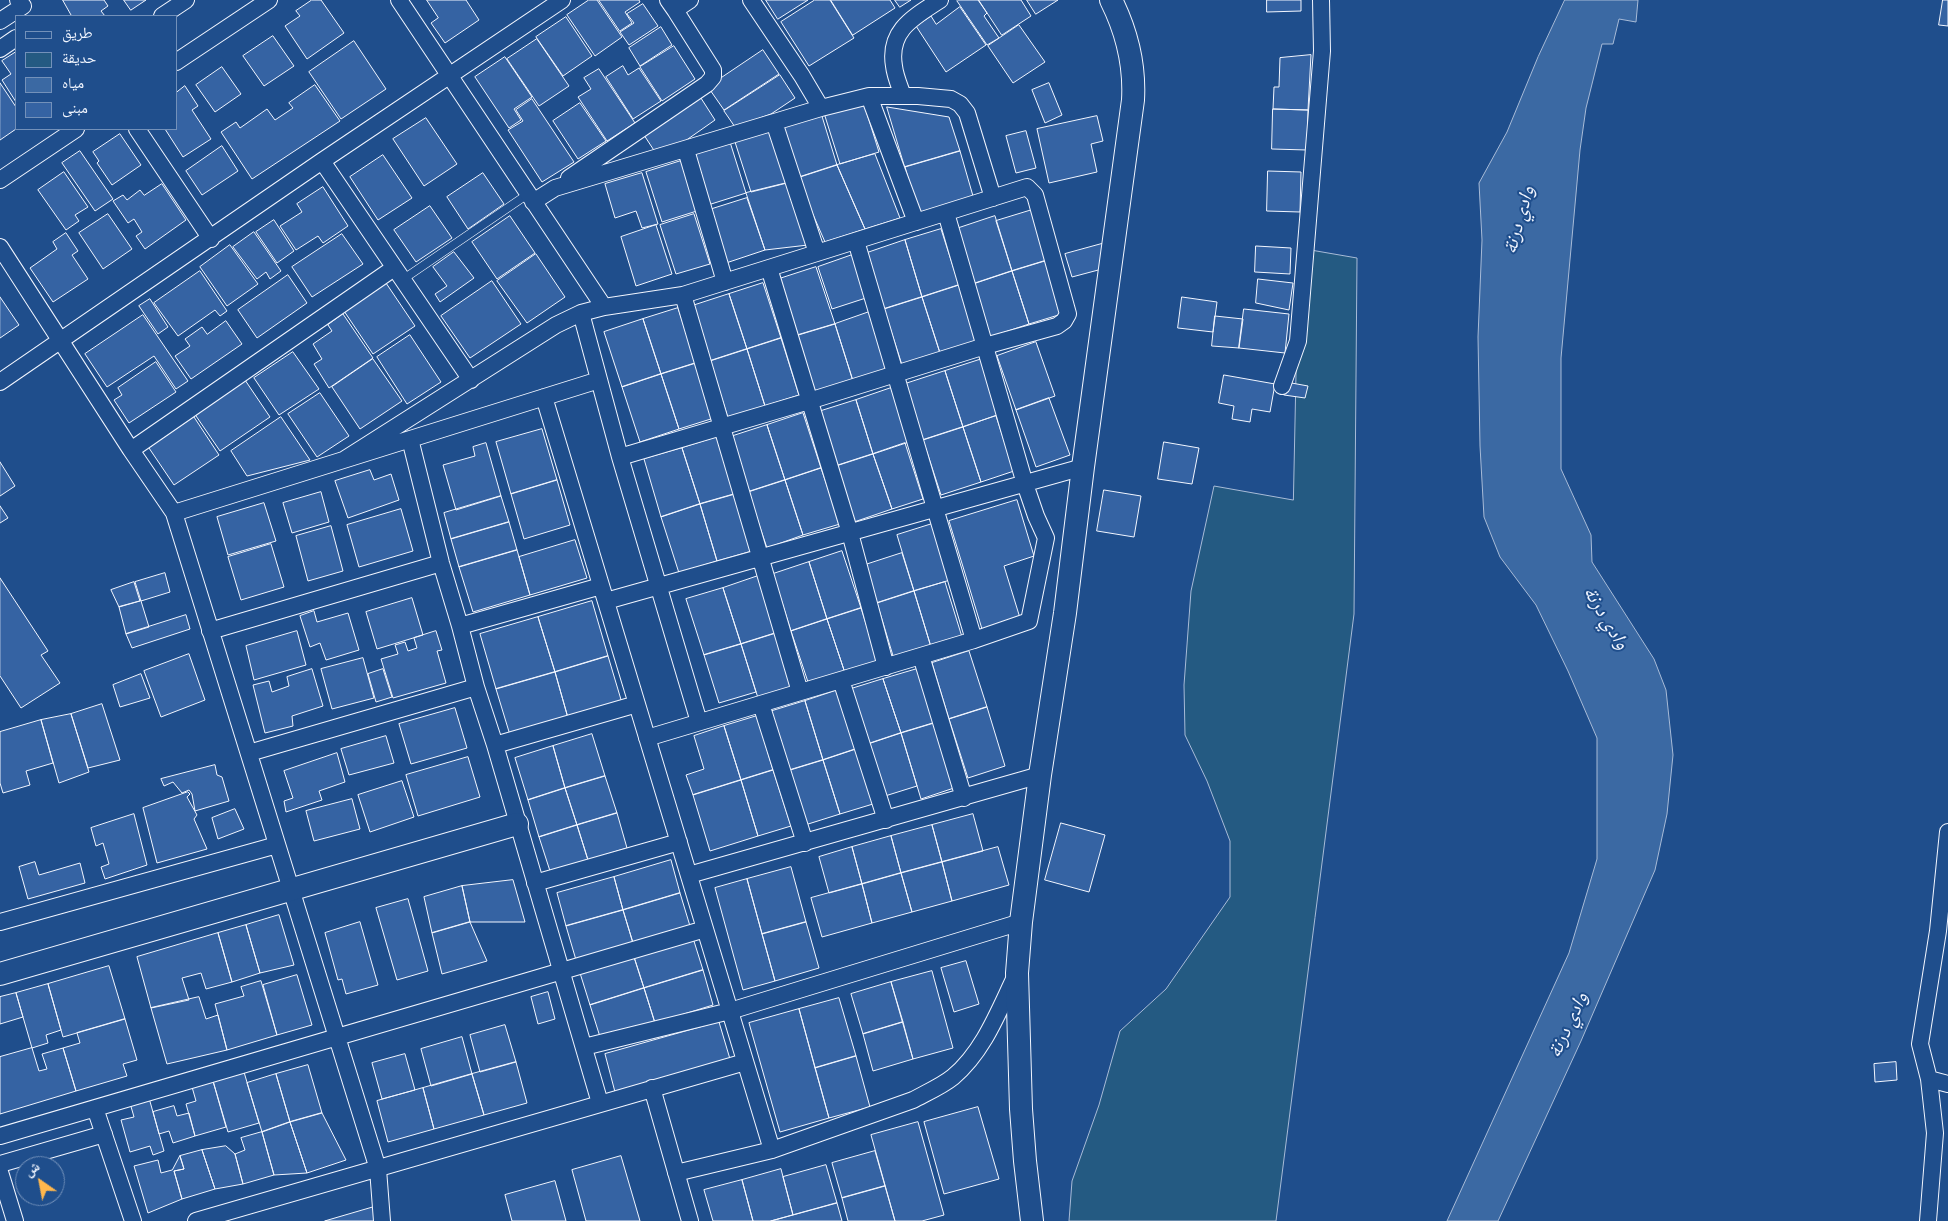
<!DOCTYPE html>
<html>
<head>
<meta charset="utf-8">
<style>
	body { margin:0 }
	#map { position:relative; width:1948px; height:1221px; overflow:hidden; background:#1f4e8c; font-family:"Zilla Slab","Noto Naskh Arabic",serif }
	canvas { display:block }
	.legend { position:absolute; left:15px; top:15px; width:162px; height:115px; box-sizing:border-box; background:#1f4e8c; border:1px solid #7391ba; margin:0; padding:6px 9px; list-style:none; font-size:15px; color:#f2f6ff }
	.legend li { display:flex; align-items:center; gap:10px; height:25px }
	.legend b { width:25px; border:1px solid #7391ba }
	.north { position:absolute; left:15px; top:1156px; width:50px; height:50px; box-sizing:border-box; background:#1f4e8c; border:1px solid #7391ba; border-radius:50%; rotate:327deg; font-size:14px; font-weight:700; line-height:20px; text-align:center; color:#f2f6ff }
	.north::after { content:''; display:block; margin:auto; width:18px; height:22px; background:#ffb74d; clip-path:polygon(50% 0,100% 100%,50% 72%,0 100%) }
</style>
</head>
<body>
<div id="map">
<canvas width="1948" height="1221"></canvas>
<ul class="legend">
<li><b style="height:6px;background:#1f4e8c"></b>طريق</li>
<li><b style="height:14px;background:#245a82"></b>حديقة</li>
<li><b style="height:14px;background:#3b69a3"></b>مياه</li>
<li><b style="height:14px;background:#3563a3"></b>مبنى</li>
</ul>
<div class="north">ش</div>
</div>
<script>
const ctx = document.querySelector('canvas').getContext('2d');
ctx.lineJoin = 'round';
function paint(path, color) { ctx.fillStyle = color; ctx.fill(path, 'evenodd'); }
function trace(path, color, width, dash) { ctx.strokeStyle = color; ctx.lineWidth = width; ctx.lineCap = dash ? 'butt' : 'round'; ctx.setLineDash(dash || []); ctx.stroke(path); }
function write(font, color, halo, rows, align = 'center') {
  ctx.font = font + ' "Zilla Slab","Noto Naskh Arabic",serif'; ctx.lineWidth = 4; ctx.setLineDash([]); ctx.textBaseline = 'middle'; ctx.strokeStyle = halo; ctx.fillStyle = color; for (const [text, x, y, turn = 0] of rows) {
    ctx.save(); ctx.translate(x, y); ctx.rotate((+turn || 0) * Math.PI / 180); ctx.textAlign = isNaN(turn) ? turn : align; if (halo) ctx.strokeText(text, 0, 0); ctx.fillText(text, 0, 0); ctx.restore();
  }
}
const green = new Path2D(`
	M1299,248L1357,258L1354,614L1276,1221H1069L1072,1181L1099,1105L1120,1031L1166,989L1230,897V841L1207,781L1185,735L1184,685L1191,591L1214,486L1293,500Z`);
paint(green, '#245a82');
trace(green, '#a8bbd7', 1);
const water = new Path2D(`
	M1565,0H1638L1636,22L1619,19L1613,44H1602L1586,108L1580,150L1561,358V469L1591,535L1592,562L1654,659L1666,690L1673,755L1667,814L1655,870L1581,1041L1498,1221H1447L1569,953L1597,859V738L1568,671L1536,605L1500,557L1484,517L1480,446L1478,337L1482,240L1479,183L1507,132L1538,57Z`);
paint(water, '#3b69a3');
trace(water, '#a8bbd7', 1);
const building = new Path2D(`
	M63,0H104L108,6L101,11L105,16H72Z
	M124,0H146L131,10Z
	M312,0H321L344,33L307,59L285,26L300,16L296,11Z
	M427,0H466L479,20L445,43L431,23L438,18Z
	M589,0H597L622,37L595,56L567,15Z
	M599,0H639L640,2L625,12L632,23L620,31Z
	M766,0H808L778,19Z
	M815,0H830L854,38L809,66L781,22Z
	M831,0H890L895,8L853,35Z
	M895,0H911L900,7Z
	M958,0H978L987,13L984,16L999,38L987,45L957,1Z
	M979,0H1021L1031,16L1002,35Z
	M1027,0H1058L1036,14Z
	M1267,0H1301V11L1267,12Z
	M1943,0H1948V26L1939,25Z
	M643,4L658,26L629,45L620,32L634,23L627,14Z
	M960,7L986,45L946,72L916,26L931,16L936,24Z
	M566,17L592,56L563,76L536,37Z
	M1019,25L1045,62L1013,83L988,46Z
	M661,27L672,45L640,66L629,48Z
	M273,36L294,66L264,86L243,56Z
	M537,39L569,86L539,106L507,59Z
	M354,41L386,89L341,119L309,72Z
	M674,46L695,79L662,101L640,67Z
	M763,50L779,74L724,110L708,87Z
	M16,52V102L2,80L11,74L2,61Z
	M1311,55L1308,110L1273,109L1274,87H1279L1280,58Z
	M505,57L532,97L514,109L521,120L509,128L475,77Z
	M623,66L628,75L639,68L661,101L633,119L606,77Z
	M222,67L241,94L215,112L196,85Z
	M599,69L635,123L607,141L578,97L591,89L584,78Z
	M780,75L795,98L771,114L735,127L724,111Z
	M0,83L16,107V129L0,140Z
	M1049,83L1062,115L1045,123L1032,90Z
	M315,85L340,121L252,179L221,132L236,122L240,128L267,109L275,120L293,108L289,103Z
	M185,86L198,106L192,110L211,139L183,157L165,129H176V93Z
	M699,95L715,120L668,153L657,155L642,132Z
	M532,99L574,162L542,182L508,130L523,121L516,110Z
	M863,101L879,152L840,164L824,113Z
	M580,103L606,141L578,159L553,121Z
	M887,107L949,117L960,151L905,167Z
	M1273,109L1308,110L1307,150L1272,149Z
	M821,113L837,165L797,178L781,126Z
	M1097,116L1103,141L1091,144L1097,172L1049,183L1037,129Z
	M426,118L457,164L424,186L393,139Z
	M770,131L787,183L751,192L735,142Z
	M1026,131L1036,168L1016,173L1006,136Z
	M120,134L141,165L112,185L97,163L99,161L93,152Z
	M730,142L746,193L708,205L692,154Z
	M222,146L238,171L202,195L186,171Z
	M80,151L113,199L95,211L62,163Z
	M960,151L973,196L918,213L905,167Z
	M875,154L900,218L865,229L837,165Z
	M383,155L412,198L378,220L350,177Z
	M684,160L700,210L662,222L646,172Z
	M837,165L865,229L825,242L797,178Z
	M1268,171L1301,172L1300,212L1267,211Z
	M64,172L88,207L75,215L79,221L66,230L38,190Z
	M483,173L504,204L468,229L447,197Z
	M642,173L658,224L642,228L636,211L615,218L605,184Z
	M787,183L808,245L765,250L746,193Z
	M162,184L186,220L145,249L136,236L142,232L134,219L128,223L113,201L123,195L127,200L140,190L144,195Z
	M323,187L348,226L323,243L318,236L296,250L280,226L302,212L297,204Z
	M747,198L765,250L726,263L709,210Z
	M430,206L452,238L416,262L394,230Z
	M1032,210L1048,260L1012,271L996,221Z
	M108,214L132,249L103,269L79,233Z
	M694,214L710,264L676,274L660,225Z
	M510,216L535,253L497,279L472,242Z
	M995,216L1012,271L973,284L956,229Z
	M274,220L294,251L277,263L256,232Z
	M656,225L672,274L636,286L621,237Z
	M941,229L959,285L922,297L905,240Z
	M254,232L281,271L270,279L266,272L257,279L233,247Z
	M66,233L78,251L72,255L88,279L53,302L30,268L57,249L53,242Z
	M342,234L363,264L312,297L292,267Z
	M905,240L922,297L884,309L867,253Z
	M1105,243L1102,269L1072,277L1065,254Z
	M230,245L258,284L227,306L200,267Z
	M1256,246L1291,248L1290,274L1255,272Z
	M454,252L474,278L440,302L435,294L447,286L433,267Z
	M536,254L565,297L527,323L497,281Z
	M855,254L869,297L832,309L818,267Z
	M1048,260L1065,313L1029,324L1012,271Z
	M816,267L835,324L795,336L776,280Z
	M200,271L227,311L220,316L215,310L178,336L154,303Z
	M1012,271L1029,324L990,337L973,284Z
	M288,275L307,303L257,338L238,310Z
	M1258,279L1293,283L1289,310L1256,303Z
	M492,281L521,324L470,358L441,316Z
	M386,283L415,326L373,354L344,311Z
	M763,283L781,338L747,349L729,294Z
	M959,285L977,341L940,353L922,297Z
	M729,294L747,349L710,361L692,306Z
	M0,297L19,325L0,338Z
	M922,297L940,353L902,365L884,309Z
	M1182,297L1217,302L1213,332L1178,328Z
	M150,299L168,327L158,334L139,306Z
	M678,308L696,363L661,374L643,319Z
	M1244,309L1289,314L1285,353L1239,348Z
	M872,311L891,369L853,381L835,324Z
	M343,314L373,358L329,388L314,364L322,359L313,344L332,331L328,325Z
	M143,315L188,381L176,389L154,356L107,387L85,354Z
	M1215,316L1243,319L1239,348L1212,346Z
	M643,319L661,374L622,387L604,332Z
	M226,321L242,344L191,379L175,356L190,346L185,339L202,327L207,334Z
	M835,324L853,381L813,394L795,336Z
	M410,335L441,382L407,404L377,357Z
	M781,338L799,395L765,406L747,349Z
	M1036,342L1055,396L1016,410L997,356Z
	M747,349L765,406L728,418L710,361Z
	M293,352L319,389L279,415L254,378Z
	M373,359L402,401L360,429L332,387Z
	M982,359L1000,414L963,427L945,371Z
	M156,362L176,392L129,423L114,400L122,395L118,388Z
	M696,363L714,418L679,429L661,374Z
	M945,371L963,427L923,440L905,384Z
	M661,374L679,429L640,442L622,387Z
	M1224,375L1275,384L1270,412L1252,409L1250,422L1232,419L1234,406L1219,403Z
	M245,380L270,417L220,451L194,413Z
	M1286,382L1308,386L1305,398L1284,395Z
	M891,388L909,442L873,454L856,400Z
	M320,393L349,436L317,457L288,414Z
	M1049,398L1070,455L1036,467L1016,410Z
	M856,400L873,454L836,466L818,412Z
	M803,413L821,468L785,480L767,425Z
	M996,416L1014,471L981,482L963,427Z
	M194,417L219,455L174,485L149,448Z
	M281,417L310,460L247,476L231,451Z
	M767,425L785,480L748,492L730,437Z
	M963,427L981,482L941,495L923,440Z
	M542,429L557,480L511,494L496,442Z
	M717,437L735,494L700,504L682,448Z
	M1164,442L1199,448L1192,484L1158,479Z
	M486,443L501,496L456,510L443,465L475,456L473,447Z
	M905,443L923,499L892,509L873,454Z
	M682,448L700,504L661,517L644,459Z
	M873,454L892,509L854,522L836,466Z
	M0,462L15,486L0,496Z
	M821,468L840,524L803,535L785,480Z
	M370,470L374,480L391,474L399,500L348,518L335,481Z
	M557,480L570,525L524,539L511,494Z
	M785,480L803,535L767,548L748,492Z
	M1104,490L1141,496L1134,537L1097,531Z
	M321,492L329,522L292,533L283,503Z
	M735,494L752,551L717,561L700,504Z
	M501,496L509,522L451,539L444,513Z
	M1017,500L1034,556L1004,566L1020,618L982,629L949,521Z
	M264,503L276,541L228,555L217,517Z
	M700,504L717,561L679,573L661,517Z
	M0,506L8,518L0,523Z
	M401,509L413,551L359,567L347,525Z
	M509,522L517,550L459,567L451,539Z
	M932,524L950,580L914,591L897,535Z
	M331,526L343,571L308,581L296,536Z
	M575,540L587,578L530,595L519,557Z
	M271,544L284,587L241,600L228,557Z
	M517,550L530,595L473,612L459,567Z
	M842,551L861,608L827,619L809,562Z
	M902,553L914,591L877,603L865,565Z
	M809,562L827,619L791,631L773,574Z
	M165,573L170,592L141,601L135,582Z
	M758,576L776,633L741,644L723,588Z
	M0,578L48,651L41,655L60,683L21,708L0,676Z
	M134,582L140,601L119,607L111,590Z
	M945,582L962,637L931,647L914,591Z
	M723,588L741,644L704,655L686,599Z
	M914,591L931,647L894,659L877,603Z
	M412,598L423,635L377,649L366,612Z
	M141,601L149,627L126,634L119,607Z
	M592,601L608,656L555,672L538,617Z
	M861,608L878,662L845,673L827,619Z
	M314,611L317,622L348,613L359,650L326,660L320,643L310,647L300,616Z
	M186,615L190,629L132,648L126,634Z
	M538,617L555,672L496,689L480,634Z
	M827,619L845,673L809,685L791,631Z
	M297,631L306,665L254,680L246,646Z
	M436,631L442,650L437,651L446,683L393,698L381,659L398,654L395,645L405,642L408,651L417,648L414,638Z
	M776,633L793,687L758,698L741,644Z
	M741,644L756,692L719,703L704,655Z
	M969,651L987,707L949,719L932,663Z
	M189,654L205,700L161,717L144,671Z
	M608,656L622,703L568,718L555,672Z
	M363,658L374,698L332,709L321,669Z
	M312,669L323,706L292,716L293,726L265,733L253,685L269,681L272,692L289,686L287,677Z
	M383,669L392,697L376,702L368,674Z
	M917,669L934,723L901,733L883,679Z
	M555,672L568,718L510,735L496,689Z
	M141,674L150,698L120,707L113,685Z
	M883,679L901,733L868,744L851,689Z
	M838,690L856,749L823,760L805,701Z
	M805,701L823,760L787,771L769,712Z
	M102,704L120,760L88,768L71,714Z
	M987,707L1005,766L968,778L949,719Z
	M455,708L467,748L411,764L399,724Z
	M71,714L89,772L59,783L41,720Z
	M757,716L773,770L741,780L724,726Z
	M41,720L53,763L26,771L30,785L3,793L0,783V732Z
	M934,723L954,788L921,799L901,733Z
	M724,726L741,780L693,795L686,775L704,769L694,736Z
	M901,733L917,786L885,796L868,744Z
	M592,734L605,776L565,788L553,746Z
	M386,736L394,763L349,775L341,749Z
	M553,746L565,788L528,800L515,758Z
	M856,749L873,804L840,814L823,760Z
	M337,753L345,782L319,791L322,800L286,812L284,801L293,798L284,771Z
	M468,757L480,797L418,816L406,775Z
	M823,760L840,814L805,825L787,771Z
	M215,765L217,775L222,777L229,801L195,811L192,794L189,790L182,793L173,782L164,786L161,779Z
	M773,770L791,826L758,836L741,780Z
	M605,776L617,813L577,825L565,788Z
	M741,780L758,836L710,851L693,795Z
	M402,781L414,817L370,832L358,795Z
	M565,788L577,825L539,837L528,800Z
	M188,792L190,794L187,797L197,815L194,819L207,849L157,863L143,808Z
	M352,799L360,829L314,841L306,811Z
	M235,809L244,829L218,839L212,818Z
	M617,813L627,848L588,860L577,825Z
	M134,814L147,865L105,879L101,867L109,864L103,843L96,846L91,828Z
	M973,814L983,851L942,862L932,825Z
	M1061,823L1105,835L1089,892L1045,880Z
	M577,825L588,860L550,871L539,837Z
	M932,825L942,862L901,873L891,836Z
	M891,836L901,873L862,884L852,847Z
	M852,847L862,884L829,893L819,857Z
	M998,847L1009,885L952,901L942,862Z
	M671,860L680,893L623,910L614,877Z
	M35,862L39,875L80,863L85,883L28,899L19,867Z
	M942,862L952,901L912,912L901,873Z
	M791,867L806,922L762,934L747,879Z
	M901,873L912,912L872,923L862,884Z
	M614,877L623,910L566,926L557,893Z
	M747,879L775,981L743,990L715,888Z
	M513,880L525,922H470L462,886Z
	M862,884L872,923L822,937L811,898Z
	M462,886L470,922L432,933L424,897Z
	M680,893L690,926L633,943L623,910Z
	M408,899L428,971L397,980L376,908Z
	M623,910L633,943L576,960L566,926Z
	M279,915L294,965L260,973L246,925Z
	M360,922L378,985L346,994L342,979L338,980L325,933Z
	M470,922L487,961L442,974L432,933Z
	M806,922L819,968L775,981L762,934Z
	M246,925L260,973L232,982L218,933Z
	M218,933L232,982L206,989L201,973L182,978L189,1000L151,1008L137,957Z
	M693,938L703,970L644,988L634,957Z
	M634,957L644,988L590,1005L580,973Z
	M966,961L979,1004L954,1012L941,968Z
	M109,966L125,1019L63,1037L48,984Z
	M703,970L713,1005L655,1023L644,988Z
	M932,971L953,1048L913,1059L891,982Z
	M297,975L312,1025L277,1035L263,985Z
	M261,981L277,1035L227,1050L215,1004L244,996L241,987Z
	M891,982L903,1022L863,1034L851,994Z
	M48,984L61,1030L46,1035L48,1043L32,1048L16,993Z
	M644,988L655,1023L601,1040L590,1005Z
	M548,992L555,1019L538,1024L531,997Z
	M16,993L23,1017L0,1024V997Z
	M199,997L206,1019L218,1015L227,1050L167,1064L151,1008Z
	M839,998L856,1056L815,1068L799,1009Z
	M799,1009L829,1118L780,1132L749,1023Z
	M125,1019L137,1060L123,1064L127,1076L76,1091L63,1048L80,1043L77,1033Z
	M719,1022L730,1059L615,1092L605,1054Z
	M903,1022L913,1059L873,1071L863,1034Z
	M505,1025L516,1062L480,1072L470,1035Z
	M462,1037L472,1074L431,1086L421,1049Z
	M32,1048L39,1071L47,1069L42,1054L63,1048L76,1091L0,1114V1057Z
	M405,1054L415,1090L382,1099L372,1063Z
	M856,1056L870,1107L829,1118L815,1068Z
	M516,1062L527,1103L484,1115L472,1074Z
	M1896,1062L1897,1080L1875,1082L1874,1064Z
	M308,1065L322,1113L290,1122L276,1074Z
	M244,1072L259,1123L228,1132L213,1081Z
	M276,1074L290,1122L262,1132L247,1083Z
	M472,1074L484,1115L434,1129L423,1088Z
	M213,1081L226,1127L195,1136L186,1104L196,1101L192,1087Z
	M423,1088L434,1129L388,1142L377,1101Z
	M149,1098L164,1151L153,1155L150,1146L130,1152L121,1120L134,1117L130,1103Z
	M174,1106L177,1116L189,1113L195,1136L173,1143L169,1131L159,1134L153,1112Z
	M978,1107L999,1179L944,1194L924,1122Z
	M322,1113L346,1160L307,1173L290,1122Z
	M290,1122L307,1173L274,1175L262,1132Z
	M918,1122L944,1215L922,1221H895L871,1135Z
	M262,1132L274,1175L243,1184L235,1154L245,1150L241,1138Z
	M226,1146L235,1154L243,1184L215,1189L202,1150Z
	M202,1150L215,1189L182,1199L174,1171L184,1169L180,1156Z
	M875,1151L885,1186L842,1198L832,1163Z
	M180,1156L184,1169L174,1171L182,1199L148,1213L134,1166L158,1160L161,1173L172,1170Z
	M621,1156L640,1221H586L572,1170Z
	M826,1165L837,1203L793,1215L783,1177Z
	M781,1169L793,1215L771,1221H753L742,1180Z
	M742,1180L753,1221H713L704,1190Z
	M555,1181L566,1221H512L505,1195Z
	M885,1186L895,1221H848L842,1198Z
	M837,1203L842,1221H771Z
	M374,1207L378,1221H325Z`);
paint(building, '#3563a3');
trace(building, '#f2f6ff', 1);
const lane = new Path2D(`
	M402,280L528,194`);
const street = new Path2D(`
	M399,0L604,307
	M668,0L675,10L690,0
	M751,0L802,76L821,108
	M162,16L186,0
	M0,21L23,6L18,0
	M0,49L16,38
	M176,62L269,0
	M869,96L916,222
	M903,96C900,87 895,76 894,66C888,30 914,17 940,0
	M774,122L817,253
	M137,129L211,239
	M686,150L725,282
	M322,161L471,380
	M569,178L707,84L713,77V70L675,10
	M0,180L76,129
	M533,202L555,188L821,108L869,96H918L951,99L960,104L967,113L993,198
	M856,241L974,640
	M0,247L131,450L174,513L378,1169L382,1221
	M769,268L850,533L886,667
	M683,295L800,692
	M581,313L620,457L699,722
	M0,382L322,161L562,0
	M1282,386L1298,341L1322,51L1321,0
	M544,397L772,1150
	M410,439L441,563L460,626L476,687L495,745L600,1103
	M131,450L394,268
	M345,459L556,325L581,313L604,307L683,295L1027,187L1035,195L1068,314L1064,321L1057,326L985,346L809,401L620,457
	M174,513L599,380
	M606,601L1083,467
	M460,626L601,586
	M210,631L441,563
	M921,656L964,798
	M841,680L886,820
	M761,704L805,843
	M647,738L974,640L1029,621L1046,538L1036,516L1025,484L946,213
	M495,745L637,704
	M249,753L476,687
	M689,875L1040,775
	M535,883L679,842
	M0,922L277,845
	M584,1047L730,1011L1021,922
	M1929,1079L1948,1084
	M652,1088L690,1221
	M95,1108L133,1221
	M0,1136L705,929
	M0,1164L104,1134
	M0,1172L15,1221
	M676,1173L772,1150L913,1100C926,1093 942,1086 953,1077C984,1051 999,1010 1016,975
	M196,1221L745,1062
	M1928,1221L1935,1133L1929,1079L1920,1044L1938,931L1948,832`);
const secondary = new Path2D(`
	M0,974L517,824
	M1032,1221L1025,1161L1021,1109L1017,973L1021,922L1040,775L1065,613L1083,467L1133,100C1135,65 1127,32 1111,0`);
trace(lane, '#f2f6ff', 9);
trace(street, '#f2f6ff', 18);
trace(secondary, '#f2f6ff', 24);
trace(lane, '#1f4e8c', 8);
trace(street, '#1f4e8c', 16);
trace(secondary, '#1f4e8c', 22);
write('italic 20px', '#f2f6ff', '#1f4e8c', [
	["وادي درنة",1519,220,-74],
	["وادي درنة",1606,618,59],
	["وادي درنة",1568,1025,-65]
]);
</script>
</body>
</html>
